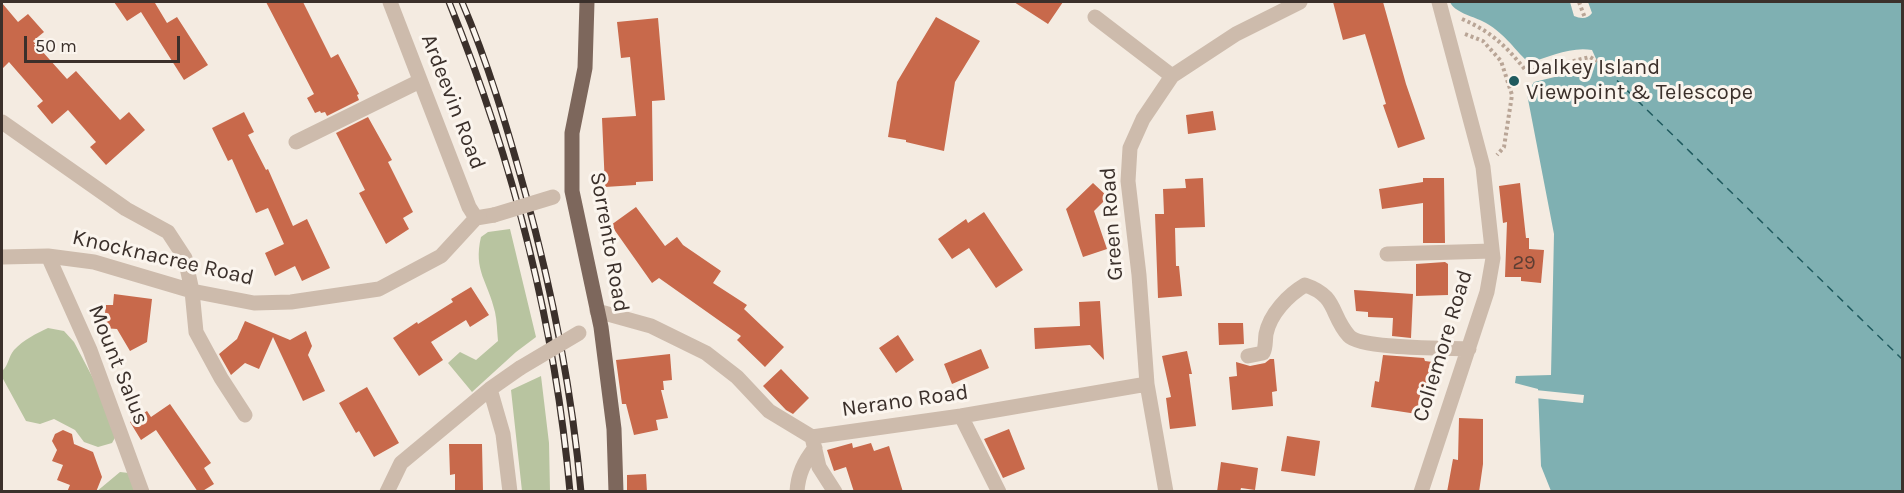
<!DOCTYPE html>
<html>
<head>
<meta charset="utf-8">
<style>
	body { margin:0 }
	#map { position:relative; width:1904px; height:493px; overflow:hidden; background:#f4ebe1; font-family:Karla,sans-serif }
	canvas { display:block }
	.frame { position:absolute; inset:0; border:3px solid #3b302b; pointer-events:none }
	.scale { position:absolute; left:24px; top:36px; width:156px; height:27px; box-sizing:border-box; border:3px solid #3b302b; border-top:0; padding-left:8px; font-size:18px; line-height:21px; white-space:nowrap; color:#3b302b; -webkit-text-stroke:4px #fbf5ee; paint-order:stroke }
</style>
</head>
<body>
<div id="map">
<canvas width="1904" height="493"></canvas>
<div class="frame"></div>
<div class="scale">50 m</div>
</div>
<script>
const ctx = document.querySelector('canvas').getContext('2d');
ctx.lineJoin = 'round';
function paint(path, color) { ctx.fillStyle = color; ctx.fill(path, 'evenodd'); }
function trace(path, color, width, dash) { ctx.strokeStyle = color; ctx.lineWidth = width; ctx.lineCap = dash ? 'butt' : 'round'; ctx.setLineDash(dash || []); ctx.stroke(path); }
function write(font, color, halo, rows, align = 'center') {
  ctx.font = font + ' Karla,sans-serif'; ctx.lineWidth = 6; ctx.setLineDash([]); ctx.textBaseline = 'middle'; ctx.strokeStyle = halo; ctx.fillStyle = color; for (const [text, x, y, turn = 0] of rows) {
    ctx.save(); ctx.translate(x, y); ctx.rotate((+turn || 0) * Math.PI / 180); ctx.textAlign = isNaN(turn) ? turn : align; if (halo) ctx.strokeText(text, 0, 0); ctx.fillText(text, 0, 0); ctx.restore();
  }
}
paint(new Path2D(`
	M510,229L536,337L516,352L472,392L448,363L460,352L476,360L498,341C497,331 497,321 495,312C488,281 473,271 481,237L488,232Z
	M48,328L64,331L74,342L105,401L116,436L112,443L98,447L84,442L75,430L54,419L40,424L26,421L2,377V371C9,365 8,357 14,350C23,340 37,333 48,328Z
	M541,376L549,443L550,491H522L511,390Z
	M120,472L129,473L136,492H96Z`), '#b8c4a0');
paint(new Path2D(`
	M1450,2H1570L1574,16C1581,19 1588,19 1592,13L1588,2H1902V491H1551L1541,466L1538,389L1515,383L1516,376L1551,375L1554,234L1527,94L1534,82L1592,68L1597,61L1592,50C1572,46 1548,57 1529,63C1512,47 1504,32 1482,21C1472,16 1454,12 1450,2Z`), '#7fb0b2');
paint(new Path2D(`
	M1526,389L1584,395L1583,403L1535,398V391Z`), '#f4ebe1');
trace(new Path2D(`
	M1597,61L1902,359`), '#1f5a5e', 1.5, [8, 6]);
paint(new Path2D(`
	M114,2H157L155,3L167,23L177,17L208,65L184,80L141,12L127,21Z
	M266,2H303L331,58L338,54L359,94L357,95L359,100L327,116L325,112L321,113L320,111L315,113L307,98L314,94Z
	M1014,2H1063L1048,24Z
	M1333,2H1383L1406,84L1425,139L1398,148L1383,105L1386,104L1365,34L1343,40Z
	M2,3L18,22L28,14L44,32L33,41L67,79L76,71L120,120L129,112L145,130L106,165L90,147L96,142L68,110L52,124L37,106L43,101L9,62L2,69Z
	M936,17L980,41L955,82L944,151L906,142V140L888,137L897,82Z
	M658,18L665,100L652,101L653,181L636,182V185L605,187L602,118L636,116L630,57L621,58L617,22Z
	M1213,111L1216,130L1188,134L1186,115Z
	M244,112L254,132L248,135L266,170L268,169L293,226L307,219L330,268L302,281L295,266L275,276L265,253L284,244L268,208L256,213L232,159L228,161L212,128Z
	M368,117L392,160L388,162L413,212L403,218L409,229L386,244L359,193L365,190L336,133Z
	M1203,178L1205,227L1175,228L1176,266H1179L1182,296L1158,298L1155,214H1164L1163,189L1186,188L1185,179Z
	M1423,178H1444L1445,243H1423V203L1382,209L1379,189L1423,182Z
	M1093,183L1108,197L1094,211L1107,249L1083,257L1066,209Z
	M1520,183L1526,238H1529V249L1544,250L1541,283L1521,281V277H1505L1507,222L1503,223L1499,186Z
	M636,207L665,246L677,237L683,245L721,271L713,283L747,305L744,309L784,347L765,367L737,340L741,336L659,278L652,283L611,225Z
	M984,212L1023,270L996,288L969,248L952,259L938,239L966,219L968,223Z
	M1445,262L1448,264V295L1416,296V264Z
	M471,287L489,315L470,327L466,320L431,342L443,360L419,376L393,338L417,322L418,324L453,302L451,299Z
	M1354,290L1413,294L1411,338L1392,336L1393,318L1368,317V312L1356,311Z
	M114,294L152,299L147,342L130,351L117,329L103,328L106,305H113Z
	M1100,301L1104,360L1090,345L1035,349L1034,328L1080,326L1079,302Z
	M245,321L290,340L306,331L312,346L308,355L325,391L303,401L273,337L259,369L245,363L231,375L219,354L237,339Z
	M1218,323H1243L1244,344L1219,345Z
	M898,335L914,360L896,373L879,348Z
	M981,349L989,368L952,384L944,364Z
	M1187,351L1192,374H1189L1196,426L1170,429L1166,398L1171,397L1162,356Z
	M670,354L672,380L663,381L664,390H661L668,418L656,420L658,430L634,435L626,404H622L616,360Z
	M1383,355L1424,358L1425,361L1440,363L1437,381L1421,389L1417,414L1371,407L1375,381L1379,382Z
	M1270,359H1274L1277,391L1272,392L1273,406L1232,410L1229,377L1237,376L1236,362L1250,366L1265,363Z
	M781,369L809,398L793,414L786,410L763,386Z
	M367,387L399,443L374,457L359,431L356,433L339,403Z
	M170,404L211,463L204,468L214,484L201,492H198L156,430L141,440L130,422L147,411L151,417Z
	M1459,418L1483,419V464L1479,492H1447L1453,459L1458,460Z
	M1009,429L1025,469L1003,478L984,439Z
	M63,430L72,434L74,444L93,452L102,477L96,492H67L70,485L57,480L63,465L52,461L57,450L52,441L55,434Z
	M1287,436L1320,441L1315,476L1281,471Z
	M852,443L853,448L871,443L874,451L889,446L903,492H854L846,467L834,471L827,450Z
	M449,444H482L483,492H455V474L450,475Z
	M1221,462L1258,468L1255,490L1241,488L1240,492H1217Z
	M646,474L647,492H627V475Z`), '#c8694b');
trace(new Path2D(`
	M1579,2L1585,18
	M1462,19C1492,32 1507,47 1527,72L1590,57L1597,61
	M1465,34L1483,41L1501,61L1512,95L1504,147L1497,155`), '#b9a596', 4, [3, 3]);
trace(new Path2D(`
	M390,2L469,207L476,218
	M1095,17L1172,76
	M2,122L126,209L168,232L185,258L192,291L196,332L221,378L245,415
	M296,142L420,81
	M1387,254L1492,251
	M48,256L90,350L142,492
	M2,257L48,256L94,262L192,291L254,303L291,302L379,289L441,256L476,218L494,215
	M597,311L651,326L706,353L737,377L769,411L812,437L961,416L1147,384L1166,492
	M1248,356L1263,353C1266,347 1265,341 1266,334C1270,314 1288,295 1305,285C1338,296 1330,315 1349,336C1361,349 1447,348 1469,349
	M1147,384L1139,275L1128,181L1130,148L1143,119L1172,76L1236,34L1300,2
	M490,389L503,434L510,492
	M961,416L999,492
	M812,437L819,467L835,492
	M387,492L401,463L490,389L520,368
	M797,492C798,474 804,462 815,448
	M1421,492L1487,292L1493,258L1483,167L1439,2`), '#cdbbac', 15);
trace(new Path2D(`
	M587,2L585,68L572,133V191L601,327L614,429L616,492`), '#7d675c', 15);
const rail = new Path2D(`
	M449,2C512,158 555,324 570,492
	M462,2C488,63 507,127 525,192C552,290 572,390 581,492`);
trace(rail, '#3b302b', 7);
trace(rail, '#fbf5ee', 4.5, [14]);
trace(new Path2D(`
	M494,215L553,197
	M520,368L579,333`), '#cdbbac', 15);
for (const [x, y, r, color] of [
	[1514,81,6,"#1f5a5e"]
]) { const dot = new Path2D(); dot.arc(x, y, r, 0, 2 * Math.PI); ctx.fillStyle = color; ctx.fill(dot); trace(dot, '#fbf5ee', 2); }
write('20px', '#5e3e33', null, [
	["29",1524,263]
]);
write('22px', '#3b302b', '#fbf5ee', [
	["Dalkey Island",1526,68],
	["Viewpoint & Telescope",1526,93]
], 'left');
write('22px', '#3b302b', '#fbf5ee', [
	["Ardeevin Road",453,102,69],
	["Green Road",1112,224,-94],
	["Sorrento Road",609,242,80],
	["Knocknacree Road",163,258,13],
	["Coliemore Road",1443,346,-73],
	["Mount Salus",118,365,68],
	["Nerano Road",905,401,-8]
]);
</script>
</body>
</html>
